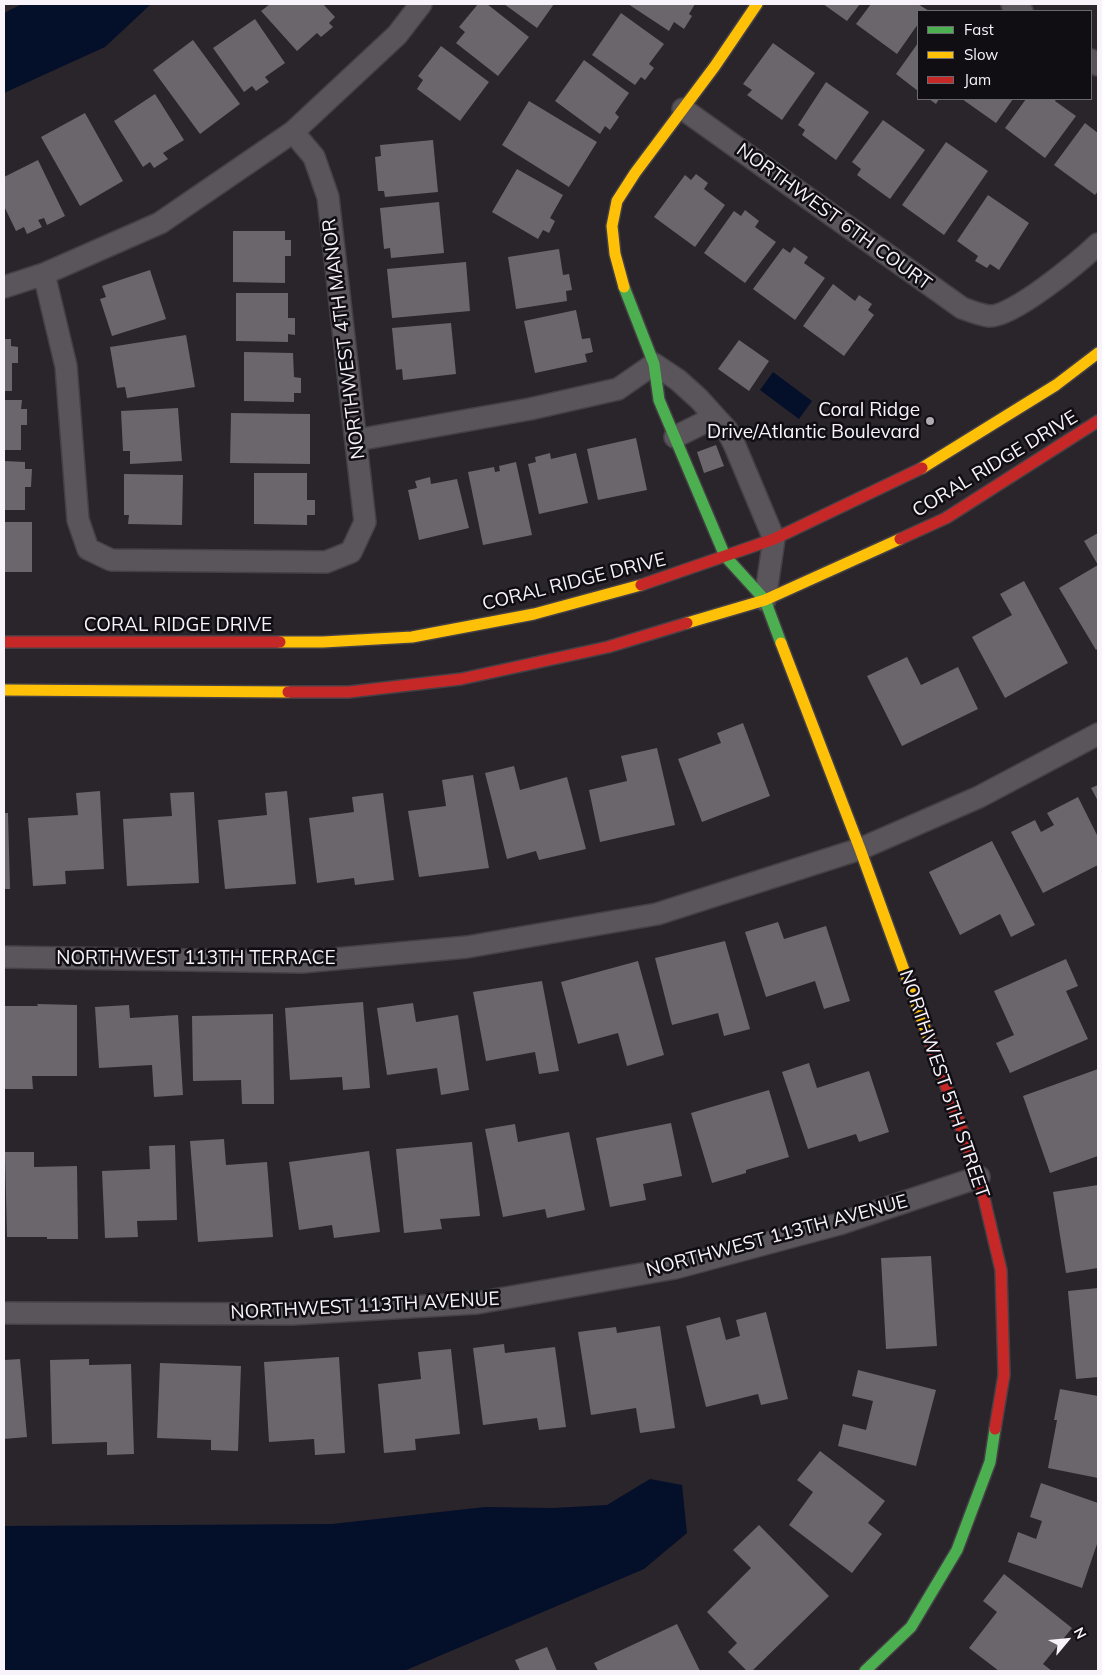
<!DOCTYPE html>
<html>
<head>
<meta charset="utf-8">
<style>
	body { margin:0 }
	#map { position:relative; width:1102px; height:1675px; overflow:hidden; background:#2a252b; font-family:Mulish,sans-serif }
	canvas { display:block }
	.frame { position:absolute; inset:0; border:5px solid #f8f3fa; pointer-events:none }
	.legend { position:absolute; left:917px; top:10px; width:175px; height:90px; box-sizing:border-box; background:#110e13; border:1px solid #6d6a6f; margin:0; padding:6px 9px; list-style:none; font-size:15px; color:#f8f3fa }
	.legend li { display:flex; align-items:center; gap:10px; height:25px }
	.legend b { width:25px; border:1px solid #6d6a6f }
	.north { position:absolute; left:1042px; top:1615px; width:50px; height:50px; -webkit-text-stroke:4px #110e13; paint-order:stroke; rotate:62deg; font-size:14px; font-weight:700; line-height:20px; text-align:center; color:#f8f3fa }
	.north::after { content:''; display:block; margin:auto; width:18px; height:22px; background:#f8f3fa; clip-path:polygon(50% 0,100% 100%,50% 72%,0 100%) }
</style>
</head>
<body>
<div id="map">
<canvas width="1102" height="1675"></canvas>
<div class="frame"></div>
<ul class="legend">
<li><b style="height:6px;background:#4caf50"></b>Fast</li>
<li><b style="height:6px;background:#ffc107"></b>Slow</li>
<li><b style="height:6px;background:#c62828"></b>Jam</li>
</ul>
<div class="north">N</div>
</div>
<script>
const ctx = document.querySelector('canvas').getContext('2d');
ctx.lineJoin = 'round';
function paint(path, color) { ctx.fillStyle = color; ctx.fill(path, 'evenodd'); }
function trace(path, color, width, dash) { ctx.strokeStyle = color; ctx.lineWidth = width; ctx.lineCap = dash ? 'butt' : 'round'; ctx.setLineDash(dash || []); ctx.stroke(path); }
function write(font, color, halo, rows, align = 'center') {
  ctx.font = font + ' Mulish,sans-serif'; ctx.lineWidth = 5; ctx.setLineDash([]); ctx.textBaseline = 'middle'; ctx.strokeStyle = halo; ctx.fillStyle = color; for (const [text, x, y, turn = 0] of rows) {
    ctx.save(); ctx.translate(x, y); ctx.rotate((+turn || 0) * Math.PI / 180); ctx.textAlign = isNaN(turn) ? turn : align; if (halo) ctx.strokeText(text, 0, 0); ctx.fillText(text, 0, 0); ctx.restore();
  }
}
paint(new Path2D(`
	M22,4H151L105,47L4,93V13Z
	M773,372L812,401L799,419L760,390Z
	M650,1479L682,1485L687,1533L644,1569L404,1671H4V1526L332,1524L485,1507L553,1508L607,1505Z`), '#040f2a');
paint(new Path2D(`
	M270,4H323L335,17L329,23L333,27L321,37L317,33L297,51L261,11Z
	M478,4H487L529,37L498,76L456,43L465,32L459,27Z
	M504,4H554L537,28Z
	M628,4H695L689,14L692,16L684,29L674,22L669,31Z
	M823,4H860L847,21Z
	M871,4H918L929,11H918V24L897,54L856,24Z
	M621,13L664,44L649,64L654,68L645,80L641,77L635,85L592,55Z
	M255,19L285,63L265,77L269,82L256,91L252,86L244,92L213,48Z
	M193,40L240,104L200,134L153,70Z
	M773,43L815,73L782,120L747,95L752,90L743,84Z
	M918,43V91L896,74Z
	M441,46L489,82L460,121L417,89L423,80L418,76Z
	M584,60L629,93L615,113L619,117L610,130L605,126L600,134L555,101Z
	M826,82L869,112L836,160L802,135L805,130L798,125Z
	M155,94L184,140L163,153L168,159L154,168L150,162L143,167L114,121Z
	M929,99H939L936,104Z
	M962,99H1013L996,123Z
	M1026,99H1056L1055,101L1076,116L1045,158L1005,128Z
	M529,101L597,142L569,187L502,145Z
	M85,113L123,181L80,206L41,137Z
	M883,120L925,150L890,199L857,175L861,169L852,162Z
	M1085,123L1098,133V191L1095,195L1054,165Z
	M433,140L438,192L385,197L384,191H378L375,157L381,156L380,145Z
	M946,142L988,171L944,235L902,205Z
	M38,160L65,216L47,225L44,218L38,220L42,227L27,234L24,227L16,231L4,206V177Z
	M517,169L563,195L550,218L555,221L549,233L543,230L538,239L492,212Z
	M696,174L708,183L704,189L725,205L695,247L654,217L685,175L691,180Z
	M988,195L1029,223L999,270L990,264L987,268L975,261L978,256L957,241Z
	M439,202L444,253L391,258L390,248L384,249L380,208Z
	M745,210L759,221L755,227L776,242L745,283L704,253L734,211L741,216Z
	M233,231H285V240H291V256H285V283L233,282Z
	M794,247L808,257L804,263L825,278L795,320L753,289L783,248L790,253Z
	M559,249L563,275L569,274L572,290L566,291L567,301L516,309L508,257Z
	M466,262L470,311L392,318L387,269Z
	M150,270L166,319L112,336L100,299L106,297L102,286Z
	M833,284L855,301L859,295L872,304L868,310L874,315L844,356L803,326Z
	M236,293H288V318H295V335L288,334V342L236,341Z
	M576,310L582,339L590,338L593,352L585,354L587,362L535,373L524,321Z
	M451,323L456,374L403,380L402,369L396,370L392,328Z
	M186,335L195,387L127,398L125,387L117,388L110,347Z
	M4,339H11V346L18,347V363H12V391H4Z
	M739,340L769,361L749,391L718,369Z
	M244,352L293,353L294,377L301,378V393H294V402L244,401Z
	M4,400H22L21,409H27V425H21V450H4Z
	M178,408L182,461L130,464V451H123L121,411Z
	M231,413L310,414V464L230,463Z
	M636,438L647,490L598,500L587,449Z
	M716,445L724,466L704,473L697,452Z
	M550,453L551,459L576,453L588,503L539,514L528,464L536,462L535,457Z
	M4,461L25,462V469H32L31,487H25V510H4Z
	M516,462L532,535L483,545L468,472L494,467L495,472L500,471L499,466Z
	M254,473H307V500H315V515H307V525L254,524Z
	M124,474L183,475L182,525L128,524L129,515H124Z
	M430,477L431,484L457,479L469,528L419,540L408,490L417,488L415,481Z
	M4,522H32V572H4Z
	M1098,533V648L1096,650L1059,588L1098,565L1084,541Z
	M1024,581L1068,663L1005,698L972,637L1012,615L1000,594Z
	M907,657L921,685L958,667L978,709L902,746L867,676Z
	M743,723L770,796L702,822L678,759L721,743L717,733Z
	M657,748L675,825L600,842L589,790L627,781L621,756Z
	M514,766L520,790L567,777L586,849L539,860L536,851L507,859L485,773Z
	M473,775L489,868L419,877L408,811L446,806L442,780Z
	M1098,785V801L1091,788Z
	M100,791L104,869L65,871L66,884L33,886L28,818L78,815L76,793Z
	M287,791L296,884L225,889L218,820L267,815L265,793Z
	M194,792L199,883L127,886L123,819L172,816L170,793Z
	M383,793L394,880L355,885L354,878L317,883L309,818L354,812L352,797Z
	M1078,797L1098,837V865L1043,893L1011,832L1035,820L1041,832L1054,825L1047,813Z
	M4,813H8L10,889H4Z
	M992,841L1035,925L1011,937L1000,914L960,935L929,872Z
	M778,922L784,939L826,926L850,1001L824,1009L815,981L766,997L745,932Z
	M725,941L750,1029L724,1036L718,1013L672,1025L655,958Z
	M1066,959L1078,986L1066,991L1088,1039L1010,1073L996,1043L1014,1035L994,991Z
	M638,961L664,1055L627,1066L618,1033L578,1044L561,982Z
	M542,981L559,1071L539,1074L535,1052L486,1061L473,992Z
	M363,1002L370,1088L343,1090L342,1077L290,1080L285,1008Z
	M413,1003L416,1022L458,1015L469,1090L441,1095L437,1068L387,1075L377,1008Z
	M37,1004L77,1005V1076H32L33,1089H4V1006H38Z
	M129,1005L130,1018L178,1015L183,1095L154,1097L152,1065L99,1068L95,1007Z
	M273,1014L274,1104H242L241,1080L193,1081L192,1016Z
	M809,1063L817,1088L869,1071L889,1132L859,1142L856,1134L808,1149L782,1072Z
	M1098,1069V1156L1050,1173L1023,1096Z
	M769,1090L789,1157L746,1170V1173L712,1183L691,1113Z
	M671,1123L682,1176L643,1184L646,1200L610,1207L596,1138Z
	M515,1124L518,1142L569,1132L585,1210L547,1218L545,1209L503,1217L485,1129Z
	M224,1139L226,1165L267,1162L273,1237L198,1242L190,1141Z
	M472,1142L480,1216L440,1219L442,1229L404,1233L396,1149Z
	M175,1145L177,1220L137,1221L138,1237L105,1238L102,1171L150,1169L149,1146Z
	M369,1151L380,1232L334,1238L332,1225L299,1230L289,1162Z
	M5,1152H34V1167L77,1166L78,1239H47V1237H7Z
	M1098,1185V1268L1066,1273L1053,1192Z
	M931,1256L937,1346L886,1349L881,1258Z
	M1098,1288V1377L1076,1379L1068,1291Z
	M766,1312L788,1399L761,1405L758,1394L706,1407L686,1326L720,1317L726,1340L740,1336L736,1320Z
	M660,1326L675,1428L640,1433L636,1408L591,1415L578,1332L616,1327L617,1333Z
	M504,1344L505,1353L555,1347L566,1427L539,1430L537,1418L483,1425L473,1348Z
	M451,1349L460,1434L415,1439L416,1450L384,1453L378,1384L421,1379L418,1352Z
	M339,1357L345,1453L315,1455L314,1439L269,1442L264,1362Z
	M20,1359L27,1437L4,1439V1360Z
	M89,1359V1365L131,1364L134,1454L107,1455V1442L52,1444L50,1360Z
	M160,1363L241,1366L238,1451L211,1450V1440L157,1438Z
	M858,1370L936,1390L916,1466L838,1446L843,1424L866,1430L873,1401L852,1396Z
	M1060,1389L1098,1396V1478L1048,1468L1057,1420H1054Z
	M820,1451L885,1501L868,1523L882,1534L852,1573L789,1525L813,1492L797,1480Z
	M1041,1483L1098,1503V1545L1097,1544L1082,1588L1008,1562L1018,1532L1036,1539L1042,1521L1030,1517Z
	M759,1525L829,1596L752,1671H747L728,1652L737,1643L707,1612L751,1568L733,1550Z
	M1004,1574L1072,1628L1043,1664L1052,1671H999L969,1648L997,1612L983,1601Z
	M677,1624L700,1671H598L594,1663Z
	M547,1647L557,1671H520L515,1660Z`), '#6a666b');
const street = new Path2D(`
	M1012,4L1022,11
	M1091,60L1098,65
	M683,109L962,308C970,311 980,315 989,316C1012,318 1080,261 1098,244
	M44,274L66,366L78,520L88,549L111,560L326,562L351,552L365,522L328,197L314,157L293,132
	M4,287L44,274L160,223L293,132L397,35L421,4
	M675,437L715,417
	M357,440L530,409L618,389L654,364L678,380L699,399L727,430L735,446L774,539L765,600
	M4,957L302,962L467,947L657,914L860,849L979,797L1098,734
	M4,1313L292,1314L477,1303L675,1268L839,1224L979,1177`);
const fast = new Path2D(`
	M624,287L654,364L659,400L725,556L765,600L781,643
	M865,1671L911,1627L957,1550L990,1462L995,1429`);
const slow = new Path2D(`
	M624,287L615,254L612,226L617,201L635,173L715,66L757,4
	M922,468L1056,385L1098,353
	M687,623L765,600L900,539
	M280,642H323L412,637L534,614L641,585
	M781,643L860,849L930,1042
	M4,690L288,692`);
const jam = new Path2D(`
	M900,539L946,518L1098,421
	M641,585L774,539L922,468
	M4,642H280
	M288,692H349L461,679L608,647L687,623
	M930,1042L979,1177L1001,1270L1004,1375L995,1429`);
trace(street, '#444046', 24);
trace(fast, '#444046', 14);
trace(slow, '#444046', 14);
trace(jam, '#444046', 14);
trace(street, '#59555a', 21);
trace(fast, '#4caf50', 11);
trace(slow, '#ffc107', 11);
trace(jam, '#c62828', 11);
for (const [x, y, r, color] of [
	[930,421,5,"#b0abb2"]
]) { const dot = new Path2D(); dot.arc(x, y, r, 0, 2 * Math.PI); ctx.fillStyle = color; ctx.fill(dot); trace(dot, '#110e13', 2); }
write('19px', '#f8f3fa', '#110e13', [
	["NORTHWEST 6TH COURT",834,217,36],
	["NORTHWEST 4TH MANOR",344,339,-97],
	["CORAL RIDGE DRIVE",995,464,-31],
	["CORAL RIDGE DRIVE",574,582,-14],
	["CORAL RIDGE DRIVE",178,625],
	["NORTHWEST 113TH TERRACE",196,958],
	["NORTHWEST 5TH STREET",944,1084,71],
	["NORTHWEST 113TH AVENUE",777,1236,-15],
	["NORTHWEST 113TH AVENUE",365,1306,-3]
]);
write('19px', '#f8f3fa', '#110e13', [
	["Coral Ridge",920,410],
	["Drive/Atlantic Boulevard",920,432]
], 'right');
</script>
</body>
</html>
